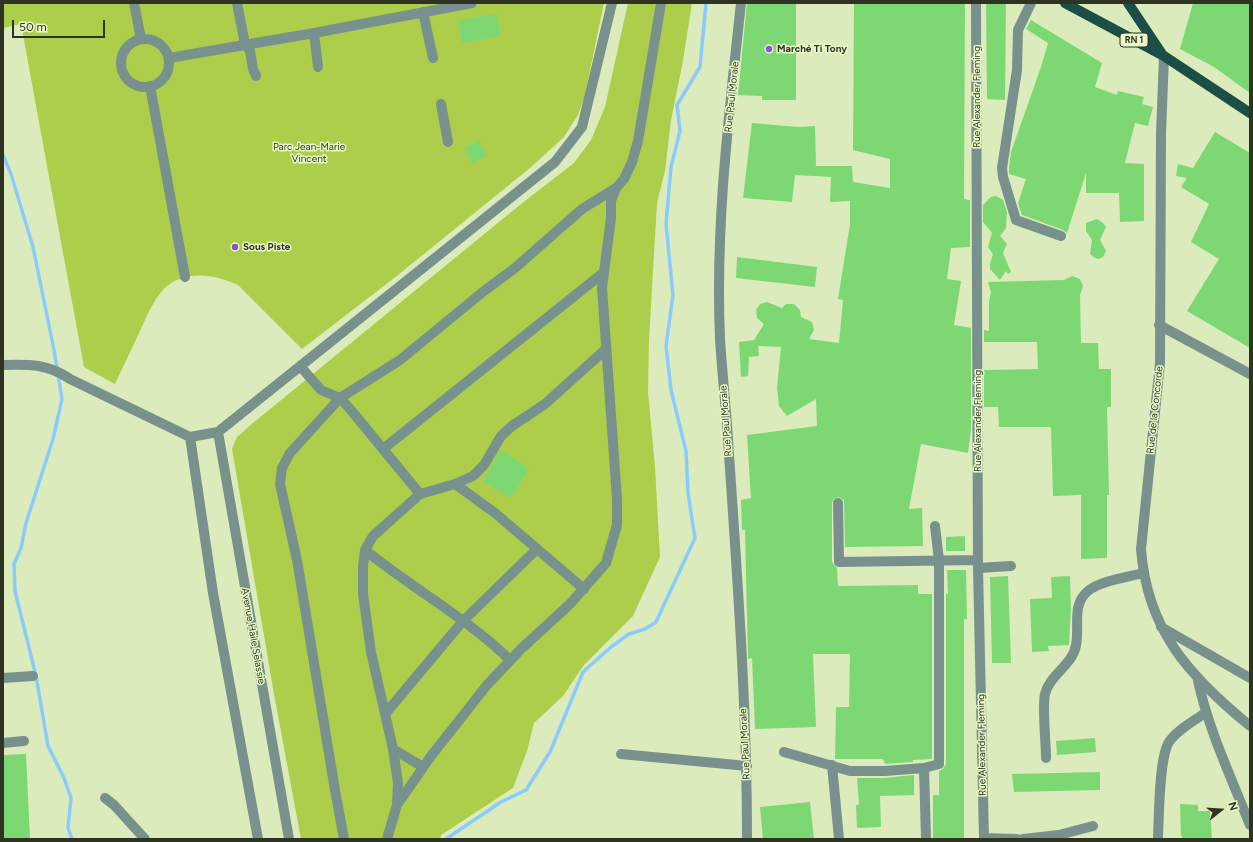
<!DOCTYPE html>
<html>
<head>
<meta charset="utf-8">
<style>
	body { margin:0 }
	#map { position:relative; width:1253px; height:842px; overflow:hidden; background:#dcebbb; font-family:Figtree,sans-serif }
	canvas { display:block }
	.frame { position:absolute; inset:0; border:4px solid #2e3421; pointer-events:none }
	.north { position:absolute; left:1201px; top:790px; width:40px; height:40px; -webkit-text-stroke:3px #e9f9c8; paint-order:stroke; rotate:73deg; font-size:11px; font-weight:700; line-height:16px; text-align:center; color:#2e3421 }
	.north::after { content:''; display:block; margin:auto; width:14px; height:18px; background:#2e3421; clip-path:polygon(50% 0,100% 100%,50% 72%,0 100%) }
	.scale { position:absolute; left:12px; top:20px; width:93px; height:18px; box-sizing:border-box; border:2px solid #2e3421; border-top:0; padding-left:5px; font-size:12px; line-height:14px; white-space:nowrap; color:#2e3421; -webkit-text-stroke:3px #e9f9c8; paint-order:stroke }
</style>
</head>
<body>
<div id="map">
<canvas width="1253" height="842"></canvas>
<div class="frame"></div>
<div class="north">N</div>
<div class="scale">50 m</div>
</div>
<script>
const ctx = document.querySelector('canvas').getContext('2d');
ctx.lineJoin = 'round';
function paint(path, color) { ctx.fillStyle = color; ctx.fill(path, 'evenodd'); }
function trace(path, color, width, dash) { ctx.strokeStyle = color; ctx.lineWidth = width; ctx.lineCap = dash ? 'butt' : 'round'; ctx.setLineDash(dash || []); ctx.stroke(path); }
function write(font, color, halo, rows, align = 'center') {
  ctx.font = font + ' Figtree,sans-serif'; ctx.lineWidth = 3; ctx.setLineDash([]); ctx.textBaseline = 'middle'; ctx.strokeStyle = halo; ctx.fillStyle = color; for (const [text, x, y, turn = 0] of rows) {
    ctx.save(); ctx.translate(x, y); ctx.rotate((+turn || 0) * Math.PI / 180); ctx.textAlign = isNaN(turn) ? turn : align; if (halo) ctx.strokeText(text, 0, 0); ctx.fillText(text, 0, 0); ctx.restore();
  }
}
paint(new Path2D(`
	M3,3H604L584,99L578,115L564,137L530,168L398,275L302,349L238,285C214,274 182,269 162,291C152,303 146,318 140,331C132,349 123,366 115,384L84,367L21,24L3,28Z
	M628,3H692L683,61L671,120L665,171L657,203L649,340L648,392L655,467L660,557L633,616L584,665L563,696L534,723L527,751L513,788L441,835L440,839H301L274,694L232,449L237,437L253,423L521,204L574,163L591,140L605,107Z`), '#adce4a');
trace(new Path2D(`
	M3,155L11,174L33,247L54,350L62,399L53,439L26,523L21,548L14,564L15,591L36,676L48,746L64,778L71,798L68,828L72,839
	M446,839L501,802L526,790L550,752L583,672L611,647L629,634L645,629L656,622L695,538L688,493L686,451L671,390L666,346L673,295L666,224L671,167L680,131L677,105L700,67L706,3`), '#8acbfc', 3.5);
paint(new Path2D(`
	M747,3H796V100H762V96L738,95Z
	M854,3H965L964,199L970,200V247L951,248L947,279L961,281L954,325L971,328V430L968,453L921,444L909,509L922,508L923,546L845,547L844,500L838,497L833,500L832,503V562L837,568L838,586L918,585V594H932V759L913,760V762L885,764L883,759H835L836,707H849L850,654H813L816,727L755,729L752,658L748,659L745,530H742L741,500L751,498L747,435L817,426L816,399L787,416L779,406L777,388L781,347L758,346L759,356L749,357L748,376L741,377L739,342L754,340L764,324L757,318L756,310L760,304L767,302L782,308L786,304H794L800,310L801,317L812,322L814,330L809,339L839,343L843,300L838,299L850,224V201L830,202L831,177L795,175L792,202L743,198L752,123L798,127L815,126L816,166H852L853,182L890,188V159L853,150Z
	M986,3H1006L1005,100L987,99Z
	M1193,3H1250V93L1214,67L1180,49Z
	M497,14L500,36L462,43L458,20Z
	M1031,20L1102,63L1095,87L1117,95L1118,91L1144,97L1142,104L1153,107L1148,126L1135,123L1125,163L1144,164V221L1120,222L1119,193H1086V173L1067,233L1063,230L1022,215L1018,203L1026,179L1009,174V168L1011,152L1041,67L1048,43L1026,29Z
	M1215,132L1250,153V348L1187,311L1219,259L1191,242L1209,204L1181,187L1187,178L1176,176L1178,164L1193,168Z
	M479,141L487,156L472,163L465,148Z
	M996,196L1003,200L1007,212L1006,228L1000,236L1007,244L1003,253L1011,272L1008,274L1006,271L1000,280L990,269V264L993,254L988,247L992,233L983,222V205L991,197Z
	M1097,219L1103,223L1106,227L1100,240L1106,251L1103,257L1099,259L1095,258L1090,254L1092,240L1086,231V223Z
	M737,257L817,267L815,287L736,278Z
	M1072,276L1080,279L1083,286L1080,295L1081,343H1098L1099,369H1111V407H1107L1109,495H1107V558L1081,559V495L1053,496L1051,427H999L998,407H984V370L1038,369L1037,342H984V330L989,331V301L991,292L988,282L1064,280Z
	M501,450L529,468L511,498L483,481Z
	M965,536V551H946V537Z
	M947,570H966L967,619H964V838H933V795H939V771L943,769L946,764V594H948Z
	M1008,576L1011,663H992L990,577Z
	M1070,576L1071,609L1069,645L1048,646L1049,651L1032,652L1030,599L1052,598L1051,577Z
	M1095,738L1096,752L1057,755L1056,741Z
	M26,754L30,839H3V755Z
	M1100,772V790L1014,792L1012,774Z
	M914,775V795L880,796L881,827L857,828L856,805H859L857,778H884Z
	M810,802L814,839H763L760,807Z
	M1180,804L1198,805V811H1210L1212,839H1182V836H1181Z`), '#7dd874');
trace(new Path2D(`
	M134,3L141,39
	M237,3L245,44L250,51L253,69L256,76
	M741,3C729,114 715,227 720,339C722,372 726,406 728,440C737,572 747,706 747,839
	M976,3L978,568L984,839
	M1031,3L1018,30L1017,70L1002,168L1003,177L1016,220L1061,236
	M423,12L433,58
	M314,33L318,67
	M121 63a24 24 0 1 1 48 0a24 24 0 1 1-48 0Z
	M1164,56L1161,134L1160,363L1141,549C1147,630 1189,676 1250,726
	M169,58L314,33L472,3
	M150,86L185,277
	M441,104L448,142
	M1159,325L1250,374
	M3,365C30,364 48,364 70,379L190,437L218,432L555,162L582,127L612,3
	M300,366L321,390L340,398L350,409L420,494L373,536L365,550L363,566V594L371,652L393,749L398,783L397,805L387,839
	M218,432L289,839
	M190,437L213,593L258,839
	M383,449L603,273
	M455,484L495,513L584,589
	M420,494L455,484L473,476L484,465L501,436L512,426L545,404L606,349
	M838,503L839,562L978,560
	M365,550C412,588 467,618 510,660
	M978,568L1011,566
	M1161,627L1250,678
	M3,678L33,676
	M1198,681C1209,731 1231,777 1250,825
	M385,714L463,621L537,549
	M3,743L24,741
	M393,749L423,767
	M784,752L850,771H885L924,768
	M621,754L747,766
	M1046,758C1046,743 1042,707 1045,694C1050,674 1073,665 1076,645C1080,627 1071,605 1088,591C1100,581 1128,577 1143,573
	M832,765L839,839
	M105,798L114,805L145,839
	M397,805L431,756L487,685L521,649L570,604L606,563L617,525V499L602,288L611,218V201L616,188
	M1158,837C1159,817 1159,757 1169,742C1177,730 1194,721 1205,713
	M984,838L1017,839
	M344,839L335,790L297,560L280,484L282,468L290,453L340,398L400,360L484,291L515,268L582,209L616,188L624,179L632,162L638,141L661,3
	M926,839L924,768L939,764V560L935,526
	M1023,839L1059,835L1093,826`), '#78918c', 10);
trace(new Path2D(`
	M1065,3L1164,56L1250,113
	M1128,3L1162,54`), '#1b4e47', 10);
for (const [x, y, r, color] of [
	[769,49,4,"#8b54cc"],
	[235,247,4,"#8b54cc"]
]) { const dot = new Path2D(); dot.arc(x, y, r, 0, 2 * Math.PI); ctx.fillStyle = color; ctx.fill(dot); trace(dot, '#e9f9c8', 1.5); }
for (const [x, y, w] of [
	[1134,40,28]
]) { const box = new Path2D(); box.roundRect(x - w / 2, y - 7, w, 14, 3); ctx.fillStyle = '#e9f9c8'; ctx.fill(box); trace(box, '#2e3421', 1); }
write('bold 9px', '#2e3421', null, [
	["RN 1",1134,40]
]);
write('bold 10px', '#2e3421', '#e9f9c8', [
	["Marché Ti Tony",777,49],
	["Sous Piste",243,247]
], 'left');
write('10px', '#2e3421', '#e9f9c8', [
	["Rue Paul Morale",732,97,-84],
	["Rue Alexander Fleming",977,97,-90],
	["Rue de la Concorde",1155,410,-84],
	["Rue Paul Morale",726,421,-94],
	["Rue Alexander Fleming",978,421,-90],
	["Avenue Haile Selassie",253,636,80],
	["Rue Paul Morale",745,744,-93],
	["Rue Alexander Fleming",982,745,-91]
]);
write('10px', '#2e3a03', '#e9f9c8', [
	["Parc Jean-Marie",309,147],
	["Vincent",309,159]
]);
</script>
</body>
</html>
